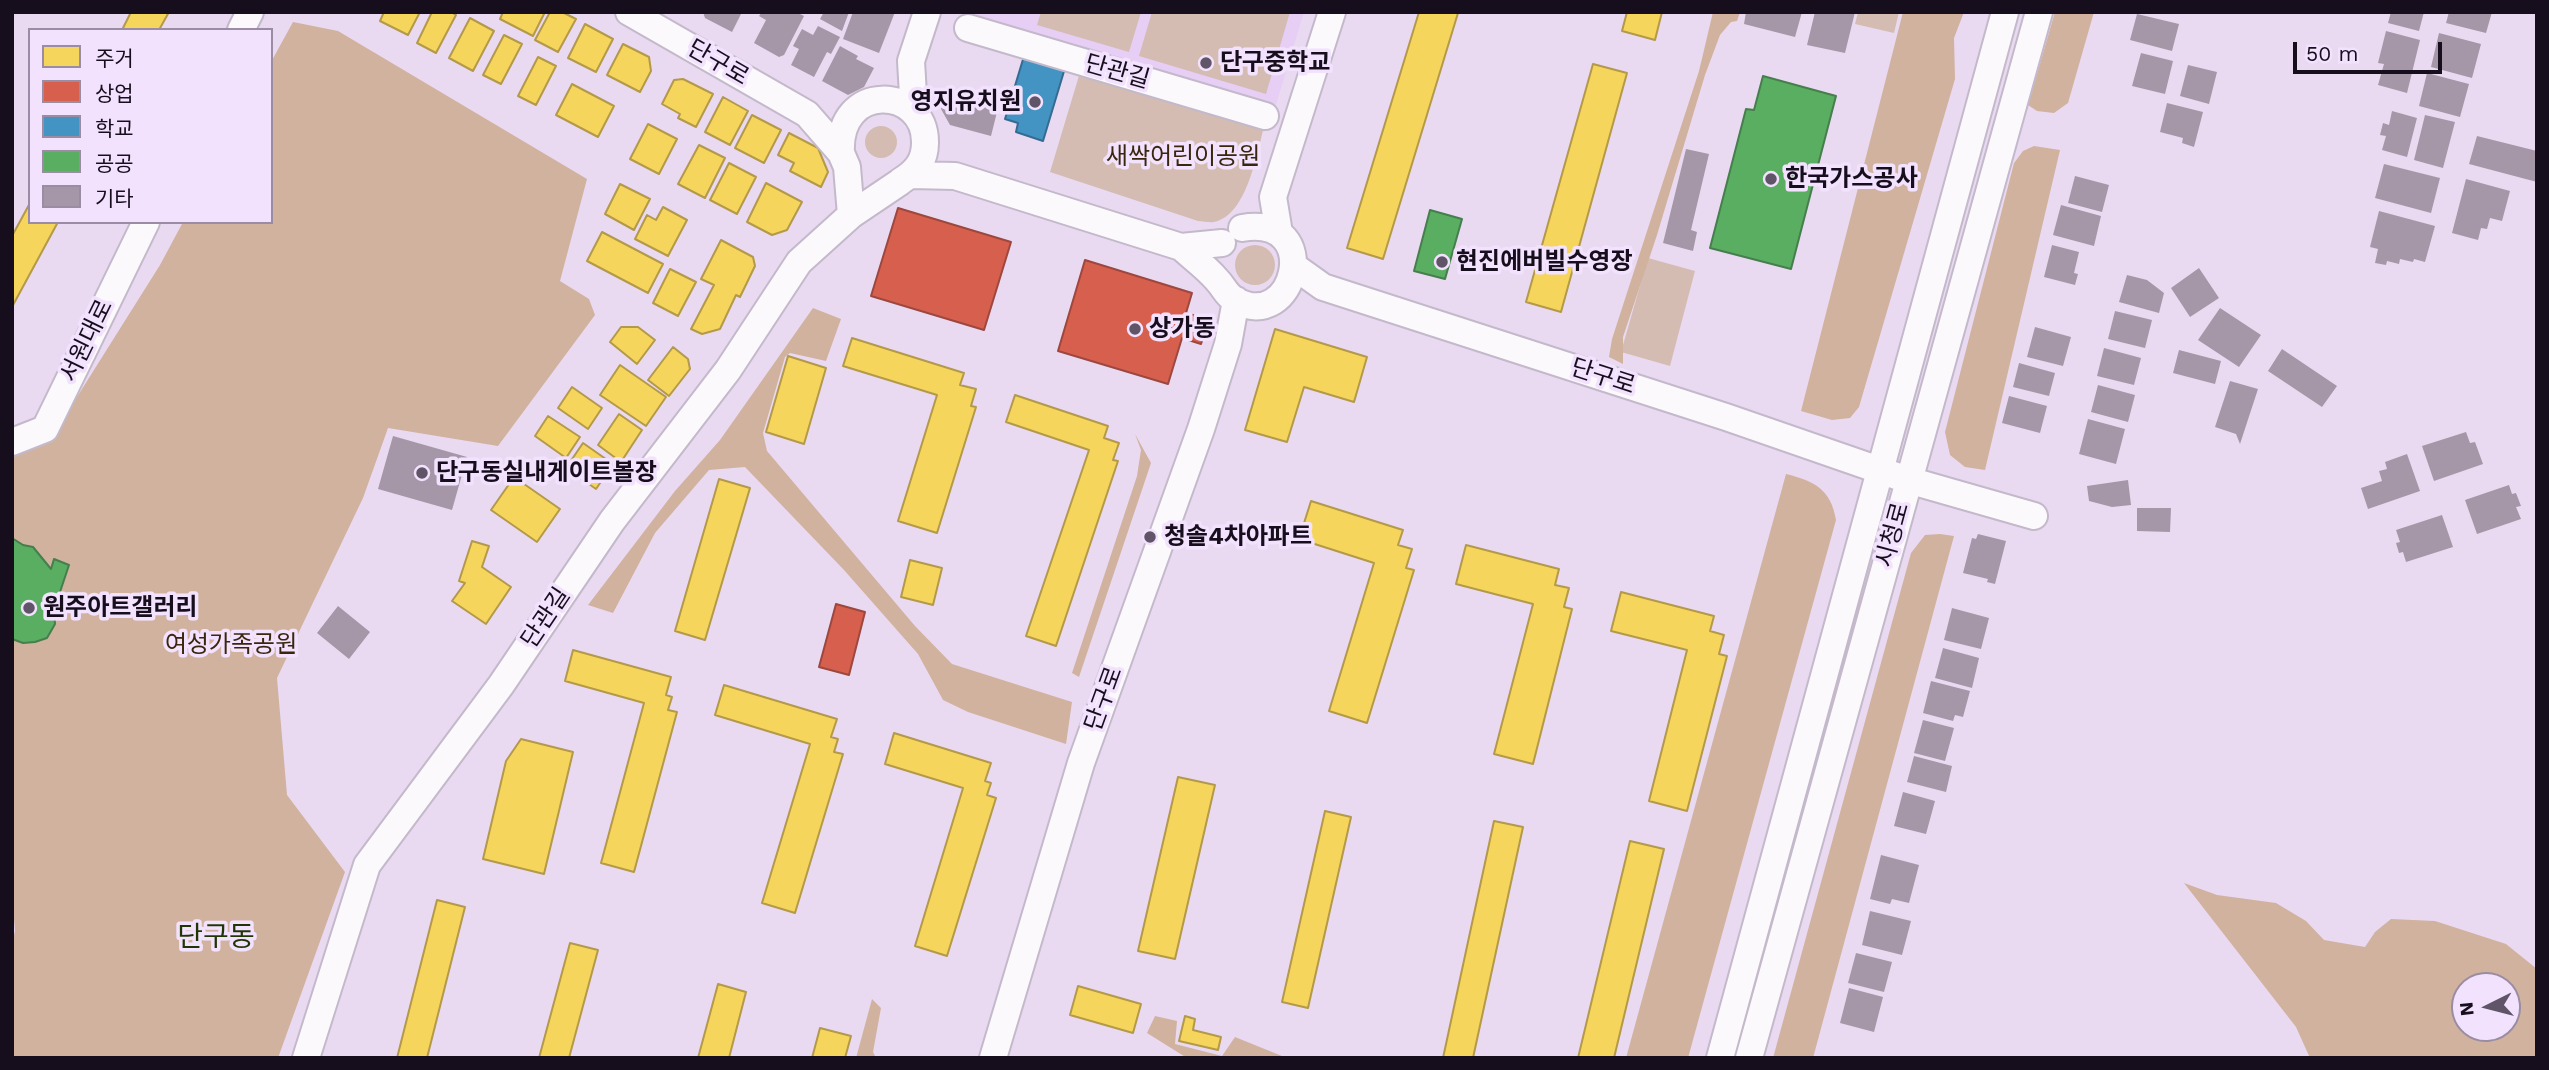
<!DOCTYPE html>
<html>
<head>
<meta charset="utf-8">
<style>
	body { margin:0 }
	#map { position:relative; width:2549px; height:1070px; overflow:hidden; background:#e9daf2; font-family:"Work Sans","Noto Sans KR",sans-serif }
	canvas { display:block }
	.frame { position:absolute; inset:0; border:14px solid #170e1d; pointer-events:none }
	.legend { position:absolute; left:28px; top:28px; width:245px; height:196px; box-sizing:border-box; background:#f2e2fd; border:2px solid #9a8da3; margin:0; padding:9px 12px; list-style:none; font-size:21px; color:#170e1d }
	.legend li { display:flex; align-items:center; gap:14px; height:35px }
	.legend b { width:35px; border:2px solid #9a8da3 }
	.north { position:absolute; left:2451px; top:972px; width:70px; height:70px; box-sizing:border-box; background:#f2e2fd; border:2px solid #9a8da3; border-radius:50%; rotate:264deg; font-size:19px; font-weight:700; line-height:28px; text-align:center; color:#170e1d }
	.north::after { content:''; display:block; margin:auto; width:24px; height:32px; background:#605568; clip-path:polygon(50% 0,100% 100%,50% 72%,0 100%) }
	.scale { position:absolute; left:2293px; top:42px; width:149px; height:32px; box-sizing:border-box; border:4px solid #170e1d; border-top:0; padding-left:9px; font-size:21px; line-height:24px; white-space:nowrap; color:#170e1d; -webkit-text-stroke:5px #f2e2fd; paint-order:stroke }
</style>
</head>
<body>
<div id="map">
<canvas width="2549" height="1070"></canvas>
<div class="frame"></div>
<ul class="legend">
<li><b style="height:19px;background:#f6d55c"></b>주거</li>
<li><b style="height:19px;background:#d6604d"></b>상업</li>
<li><b style="height:19px;background:#4393c3"></b>학교</li>
<li><b style="height:19px;background:#5aae61"></b>공공</li>
<li><b style="height:19px;background:#a597a8"></b>기타</li>
</ul>
<div class="north">N</div>
<div class="scale">50 m</div>
</div>
<script>
const ctx = document.querySelector('canvas').getContext('2d');
ctx.lineJoin = 'round';
function paint(path, color) { ctx.fillStyle = color; ctx.fill(path, 'evenodd'); }
function trace(path, color, width, dash) { ctx.strokeStyle = color; ctx.lineWidth = width; ctx.lineCap = dash ? 'butt' : 'round'; ctx.setLineDash(dash || []); ctx.stroke(path); }
function write(font, color, halo, rows, align = 'center') {
  ctx.font = font + ' "Work Sans","Noto Sans KR",sans-serif'; ctx.lineWidth = 7; ctx.setLineDash([]); ctx.textBaseline = 'middle'; ctx.strokeStyle = halo; ctx.fillStyle = color; for (const [text, x, y, turn = 0] of rows) {
    ctx.save(); ctx.translate(x, y); ctx.rotate((+turn || 0) * Math.PI / 180); ctx.textAlign = isNaN(turn) ? turn : align; if (halo) ctx.strokeText(text, 0, 0); ctx.fillText(text, 0, 0); ctx.restore();
  }
}
paint(new Path2D(`
	M974,12H1304L1275,108L972,19Z`), '#e6cef5');
paint(new Path2D(`
	M1041,12H1141L1129,52L1037,25Z
	M1152,12H1290L1266,94L1139,56Z
	M1858,12H1899L1894,33L1855,24Z
	M1081,69L1265,123C1257,151 1248,215 1214,222C1210,223 1203,221 1198,221L1050,172Z
	M865 142a16 16 0 1 1 32 0a16 16 0 1 1-32 0Z
	M1235 265a20 20 0 1 1 40 0a20 20 0 1 1-40 0Z
	M1648,258L1695,271L1670,366L1621,352Z`), '#d4bcb2');
paint(new Path2D(`
	M1713,12H1740L1737,21L1731,22L1720,35L1705,75L1657,235L1623,337V364L1609,357L1612,339L1699,71Z
	M1903,12H1964L1954,38L1955,79L1859,407L1850,418L1832,420L1801,411Z
	M2055,12H2094L2068,103L2054,113L2037,111L2028,105Z
	M293,22L338,31L587,179L560,281L589,299L595,315L498,446L388,428L363,498L277,678L287,795L345,872L278,1058H12V943L15,931L12,894V457L48,443L160,265L183,222H271V62Z
	M2034,146L2060,150L1985,470L1965,467L1950,455L1945,432L2014,163L2023,151Z
	M813,308L841,319L826,361L790,353L785,357L763,433L767,451L915,626L952,664L1072,702L1066,744L968,712L943,700L918,654L844,570L745,467L709,470L655,533L613,613L588,605L675,491L720,440Z
	M1135,434L1151,463L1079,677L1072,673L1137,476L1141,450Z
	M1786,474C1814,481 1831,489 1836,520L1688,1058H1626Z
	M1940,534L1954,536L1813,1058H1773L1911,553L1925,535Z
	M2184,883L2217,895L2276,903L2306,921L2324,940L2365,947L2375,932L2391,919L2435,921L2506,944L2537,969V1058H2310L2296,1027ZM2465,986H2507V1028H2465Z
	M872,999L881,1008L873,1052L876,1058H856Z
	M1155,1016L1177,1021L1175,1044L1222,1056L1235,1037L1287,1058H1187L1147,1033Z`), '#d1b29f');
const homes = new Path2D(`
	M131,12H169L159,30H122Z
	M384,12H420L408,35L380,21Z
	M432,12H451L456,15L436,53L417,43Z
	M503,12H545L533,36L500,19Z
	M550,12H562L576,19L558,52L535,40Z
	M1419,12L1458,13L1383,259L1347,248Z
	M1627,12H1662L1655,40L1622,31Z
	M470,18L494,31L473,71L449,58Z
	M585,24L613,39L596,72L568,58Z
	M504,35L522,44L501,84L483,75Z
	M623,44L649,57L651,71L640,92L607,75Z
	M538,57L556,66L536,105L518,96Z
	M1593,64L1627,73L1561,312L1526,302Z
	M683,79L713,94L696,127L678,118L680,114L662,104L674,80Z
	M572,84L614,106L598,137L556,115Z
	M723,97L748,111L730,145L705,132Z
	M752,115L781,130L764,163L735,148Z
	M648,124L677,139L659,174L630,159Z
	M789,133L818,148L828,172L821,187L790,171L794,163L778,155Z
	M699,145L725,158L705,198L678,184Z
	M729,163L756,177L737,214L710,200Z
	M766,183L802,202L787,230L772,235L747,222Z
	M620,184L650,199L634,230L605,214Z
	M30,203V222H58L12,307V236Z
	M663,207L687,220L668,256L635,239L647,215L656,220Z
	M602,232L663,264L648,293L587,261Z
	M721,240L753,257L755,266L740,297L736,295L720,329L702,334L691,329L714,285L701,279Z
	M670,269L696,282L678,316L653,303Z
	M621,327H638L655,340L637,364L610,342Z
	M1275,329L1367,357L1354,402L1304,387L1287,442L1245,430Z
	M852,338L964,373L960,385L976,389L971,406L976,407L937,533L898,521L937,395L843,366Z
	M673,347L688,359L690,369L669,396L648,380Z
	M788,356L826,368L804,444L766,432Z
	M620,365L666,397L646,426L600,395Z
	M572,387L602,408L588,429L558,408Z
	M1015,395L1108,426L1104,438L1119,443L1113,460L1118,461L1056,646L1026,636L1089,450L1006,422Z
	M619,414L642,430L621,462L598,445Z
	M548,416L580,437L566,458L535,436Z
	M583,443L613,464L596,489L566,468Z
	M514,477L560,509L537,542L491,510Z
	M719,479L750,488L705,640L675,631Z
	M1311,501L1403,530L1398,545L1412,549L1406,568L1414,570L1367,723L1329,711L1374,563L1299,539Z
	M472,541L489,546L482,567L511,587L486,624L452,601L465,583L459,581Z
	M1466,545L1559,569L1555,585L1569,588L1564,607L1572,609L1533,764L1494,754L1533,604L1456,584Z
	M910,560L942,568L933,605L901,597Z
	M1621,592L1714,616L1710,631L1724,635L1719,654L1727,656L1687,811L1649,801L1687,650L1611,631Z
	M573,650L671,677L666,695L672,697L668,710L677,712L634,872L601,863L644,703L565,681Z
	M724,685L837,719L831,737L838,739L834,752L843,754L795,913L762,903L810,744L715,715Z
	M894,733L991,763L985,781L991,783L987,795L996,798L947,956L915,946L963,788L885,764Z
	M521,739L573,752L544,874L483,859L506,761Z
	M1178,777L1215,785L1175,959L1138,951Z
	M1325,811L1351,817L1308,1008L1282,1002Z
	M1494,821L1523,827L1473,1058H1443Z
	M1630,841L1664,849L1614,1058H1578Z
	M437,900L465,907L427,1058H397Z
	M570,943L598,950L569,1058H539Z
	M718,984L746,992L729,1058H698Z
	M1078,986L1141,1004L1133,1033L1070,1015Z
	M1185,1016L1195,1019L1193,1030L1221,1037L1218,1050L1179,1041Z
	M820,1028L851,1036L845,1058H812Z`);
paint(homes, '#f6d55c');
trace(homes, '#b39949', 2);
const shops = new Path2D(`
	M898,208L1011,242L984,330L871,296Z
	M1085,260L1192,293L1186,313L1209,320L1201,344L1182,338L1168,384L1058,351Z
	M836,604L865,612L849,675L819,667Z`);
paint(shops, '#d6604d');
trace(shops, '#9d473f', 2);
const schools = new Path2D(`
	M1024,56L1065,68L1043,141L1016,132L1018,123L1005,119Z`);
paint(schools, '#4393c3');
trace(schools, '#366b91', 2);
const public = new Path2D(`
	M1763,76L1836,96L1791,269L1710,248L1746,109L1754,110Z
	M1430,210L1462,219L1445,279L1414,271Z
	M12,538L23,545L33,547L51,569L54,559L69,565L54,610L55,624L47,638L35,642L23,643L12,639Z`);
paint(public, '#5aae61');
trace(public, '#467e4d', 2);
paint(new Path2D(`
	M703,12H742L732,32L705,18Z
	M762,12H796L804,16L784,55L779,57L754,43L766,20L759,16Z
	M824,12H849L842,31L820,19Z
	M853,12H895L879,53L843,39Z
	M1746,12H1802L1795,37L1744,24Z
	M1815,12H1855L1845,53L1807,45Z
	M2391,12H2424L2419,31L2388,23Z
	M2449,12H2492L2486,33L2446,23Z
	M2137,14L2179,24L2172,51L2130,40Z
	M818,26L840,37L831,54L827,52L814,77L791,65L799,49L793,46L802,29L813,35Z
	M2386,31L2420,40L2407,93L2378,85L2384,64L2378,63Z
	M2439,33L2481,44L2472,78L2431,67Z
	M840,46L858,56L856,59L874,68L864,87L848,95L822,81Z
	M2141,53L2173,61L2165,94L2132,86Z
	M2188,65L2217,72L2209,104L2180,96Z
	M2427,73L2469,84L2460,117L2419,106Z
	M947,90L999,104L991,136L950,125L941,109Z
	M2167,103L2203,112L2194,147L2182,143L2183,138L2160,132Z
	M2392,111L2417,118L2407,157L2382,150L2386,136L2380,135L2383,123L2389,125Z
	M2425,115L2455,122L2443,168L2414,160Z
	M2477,136L2537,151V182L2469,164Z
	M1686,149L1709,154L1691,230L1697,232L1693,251L1663,243Z
	M2384,164L2440,178L2431,213L2375,198Z
	M2075,176L2109,185L2102,212L2068,203Z
	M2466,179L2510,191L2502,221L2490,218L2487,229L2481,228L2478,240L2452,233Z
	M2061,205L2101,216L2094,246L2053,235Z
	M2379,211L2435,226L2425,262L2414,259L2413,262L2400,259L2399,264L2387,261L2386,265L2375,263L2378,249L2370,247Z
	M2052,245L2079,252L2074,273L2078,274L2075,285L2044,277Z
	M2199,268L2219,298L2190,317L2171,288Z
	M2127,275L2147,280L2164,293L2159,313L2119,302Z
	M2220,308L2261,335L2239,367L2198,340Z
	M2115,311L2152,320L2145,348L2108,339Z
	M2035,327L2071,337L2063,366L2027,357Z
	M2104,348L2141,358L2134,385L2097,376Z
	M2282,349L2337,386L2322,407L2268,371Z
	M2179,350L2221,361L2215,384L2173,373Z
	M2019,363L2055,373L2049,396L2013,387Z
	M2230,381L2258,389L2240,444L2236,434L2215,427Z
	M2098,385L2135,395L2128,422L2091,412Z
	M2009,396L2047,406L2040,433L2002,423Z
	M2088,419L2125,429L2116,464L2079,454Z
	M2466,432L2470,443L2475,442L2483,464L2434,481L2422,446Z
	M393,436L467,457L452,510L378,489Z
	M2407,454L2420,491L2368,509L2361,488L2382,481L2379,471L2387,469L2385,462Z
	M2128,480L2131,505L2112,507L2089,501L2087,486Z
	M2509,485L2512,494L2516,493L2521,506L2516,507L2521,519L2477,534L2465,500Z
	M2137,508H2171L2170,532L2137,531Z
	M2442,515L2453,547L2406,562L2403,552L2399,553L2396,543L2400,542L2396,530Z
	M1978,534L2006,541L1995,584L1987,582L1988,579L1963,573L1972,538L1976,539Z
	M338,606L370,632L349,659L317,633Z
	M1952,608L1989,618L1981,649L1944,640Z
	M1943,648L1979,658L1972,688L1935,678Z
	M1931,681L1970,691L1963,717L1955,715L1953,721L1923,713Z
	M1923,720L1954,728L1945,761L1914,753Z
	M1914,756L1952,766L1946,792L1907,782Z
	M1903,792L1935,801L1926,834L1894,826Z
	M1881,855L1919,865L1909,903L1892,899L1890,904L1870,899Z
	M1870,911L1911,921L1902,955L1862,945Z
	M1856,953L1892,962L1884,992L1848,983Z
	M1849,988L1883,997L1874,1032L1840,1023Z`), '#a597a8');
const minor = new Path2D(`
	M629,12L807,114L841,153L847,167L851,215
	M968,28L1265,116
	M241,30L250,12
	M914,112L911,61L927,12
	M841,153C837,81 926,86 925,143C925,161 916,172 901,181
	M912,175L955,176L1181,247L1222,243
	M1279,233L1273,197L1332,12
	M1181,247C1193,258 1207,268 1217,280C1224,287 1226,295 1235,300C1295,335 1325,214 1242,228
	M1295,267L1323,287L1726,417L1908,480L2034,516
	M12,442L45,429L146,222
	M306,1058L367,865L501,685L612,521L728,370L799,262L851,215L900,182
	M993,1058L1081,763L1201,429L1228,344L1236,300
	M1720,1058L2005,12
	M1749,1058L2039,12`);
trace(minor, '#c3b9ca', 30);
trace(minor, '#fcf9fd', 26);
for (const [x, y, r, color] of [
	[1206,63,7,"#605568"],
	[1035,102,7,"#605568"],
	[1771,179,7,"#605568"],
	[1442,262,7,"#605568"],
	[1135,329,7,"#605568"],
	[422,473,7,"#605568"],
	[1150,537,7,"#605568"],
	[29,608,7,"#605568"]
]) { const dot = new Path2D(); dot.arc(x, y, r, 0, 2 * Math.PI); ctx.fillStyle = color; ctx.fill(dot); trace(dot, '#f2e2fd', 2.5); }
write('24px', '#170e1d', '#f2e2fd', [
	["단구로",718,63,30],
	["단관길",1117,72,16],
	["서원대로",87,341,-64],
	["단구로",1603,377,18],
	["시청로",1893,535,-75],
	["단관길",546,618,-56],
	["단구로",1104,699,-70]
]);
write('bold 24px', '#170e1d', '#f2e2fd', [
	["단구중학교",1220,63],
	["영지유치원",1021,102,"right"],
	["한국가스공사",1785,179],
	["현진에버빌수영장",1456,262],
	["상가동",1149,329],
	["단구동실내게이트볼장",436,473],
	["청솔4차아파트",1164,537],
	["원주아트갤러리",43,608]
], 'left');
write('24px', '#39260d', '#f2e2fd', [
	["새싹어린이공원",1183,157],
	["여성가족공원",231,645]
]);
write('28px', '#1f3603', '#f2e2fd', [
	["단구동",216,938]
]);
</script>
</body>
</html>
